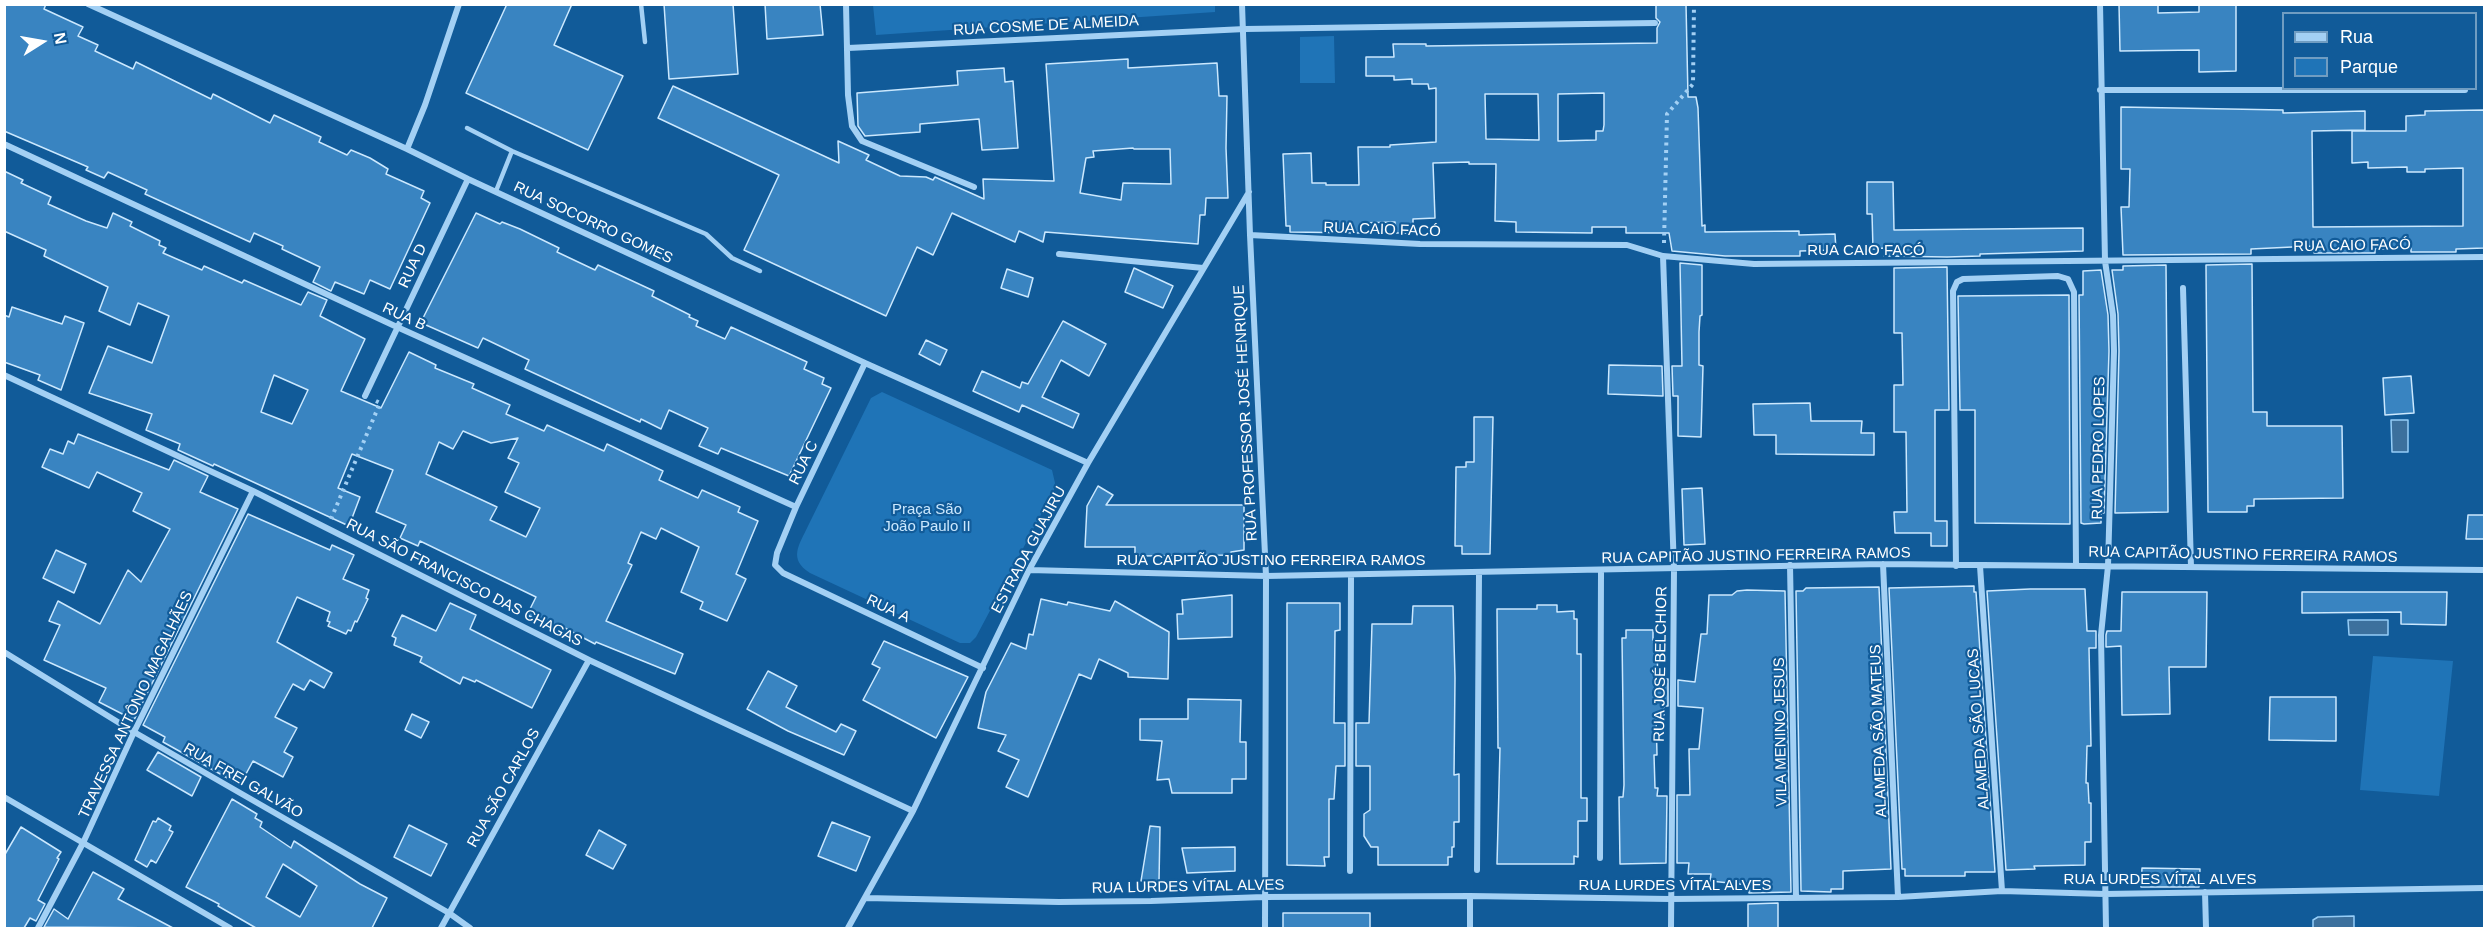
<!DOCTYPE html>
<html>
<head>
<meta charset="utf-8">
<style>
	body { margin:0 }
	#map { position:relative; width:2489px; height:933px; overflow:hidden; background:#115b99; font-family:Arial,sans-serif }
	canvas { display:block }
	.frame { position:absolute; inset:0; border:6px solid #fff; pointer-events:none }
	.legend { position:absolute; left:2282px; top:12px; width:195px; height:78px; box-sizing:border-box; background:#115b99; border:2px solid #709dc2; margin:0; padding:8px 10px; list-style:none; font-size:18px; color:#fff }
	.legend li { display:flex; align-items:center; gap:12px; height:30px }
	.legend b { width:30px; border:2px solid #709dc2 }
	.north { position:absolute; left:12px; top:12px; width:60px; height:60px; -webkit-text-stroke:4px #115b99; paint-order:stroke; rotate:79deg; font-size:16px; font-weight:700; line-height:24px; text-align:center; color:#fff }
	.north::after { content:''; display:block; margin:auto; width:21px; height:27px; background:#fff; clip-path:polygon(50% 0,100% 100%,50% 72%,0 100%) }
</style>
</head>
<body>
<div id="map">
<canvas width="2489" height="933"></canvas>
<div class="frame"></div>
<ul class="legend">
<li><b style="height:8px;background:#a3d0f4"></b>Rua</li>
<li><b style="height:16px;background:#1f74b7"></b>Parque</li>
</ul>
<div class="north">N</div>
</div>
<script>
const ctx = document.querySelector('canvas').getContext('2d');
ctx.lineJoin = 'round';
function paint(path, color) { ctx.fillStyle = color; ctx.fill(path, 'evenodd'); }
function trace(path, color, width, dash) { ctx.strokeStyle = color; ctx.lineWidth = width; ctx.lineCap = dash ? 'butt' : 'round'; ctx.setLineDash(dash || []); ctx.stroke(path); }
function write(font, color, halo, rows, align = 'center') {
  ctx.font = font + ' Arial,sans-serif'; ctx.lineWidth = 4.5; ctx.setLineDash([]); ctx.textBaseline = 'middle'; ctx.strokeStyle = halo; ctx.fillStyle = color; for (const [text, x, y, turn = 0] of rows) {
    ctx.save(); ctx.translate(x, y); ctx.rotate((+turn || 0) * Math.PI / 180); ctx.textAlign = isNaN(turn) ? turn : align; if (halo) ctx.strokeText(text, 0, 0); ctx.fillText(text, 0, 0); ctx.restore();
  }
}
paint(new Path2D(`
	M1215,5V12L876,35L873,5Z
	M1334,36L1335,83H1300V37Z
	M882,392L1052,470L1055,483L1054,490L976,637L970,643H960L810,573C788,559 799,545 808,526L871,398Z
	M2373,656L2453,661L2439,796L2360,790Z`), '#1f74b7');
const water = new Path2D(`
	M2391,420H2408V452H2392Z
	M2348,620H2388V635H2349Z
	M2354,916V928H2313V920L2318,917Z`);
paint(water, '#3c709d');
trace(water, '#95cdf7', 1.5);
const building = new Path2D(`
	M4,4H46L44,9L83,27L78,36L98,45L95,51L133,69L136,62L211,99L213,94L270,123L274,115L321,137L319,142L347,155L351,150L370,158L388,169L386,174L424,191L421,198L430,203L390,289L370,280L364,294L335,282L331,291L313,282L320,267L282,249L283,246L254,233L250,242L145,194L147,190L108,172L104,178L86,170L88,167L4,131Z
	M507,4H572L554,45L623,76L588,150L466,93Z
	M664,4H733L738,74L669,79Z
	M765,4H820L823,35L767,39Z
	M1656,4H1686L1688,97H1696L1698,108L1702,226L1705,225V232L1799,231V235L1835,234L1836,250L1800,251V256H1725L1672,251L1669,233H1626V227H1592V233L1516,232V222L1495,221L1496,164H1469V162L1433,163L1435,218L1413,219V233H1395V222L1361,223V233L1290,232V226H1286L1283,154L1311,153L1312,183H1326V185H1359L1358,147H1390V145L1436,142V88L1429,89L1428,84H1412V79L1394,80V76H1366V57H1394L1393,44H1426V46L1657,43V28L1660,22L1656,18ZM1604,93V125L1603,131H1596V140L1558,141V94ZM1485,94H1538L1539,140L1486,139Z
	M2119,4H2158V13L2199,12V4H2236V71L2199,72V50L2120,51Z
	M1128,59V68L1217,63L1219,96H1227L1226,148L1228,198H1206L1205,215H1200L1198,244L1045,232L1043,242L1019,231L1015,242L952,213L933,255L917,247L886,316L744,250L779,175L658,118L673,86L839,163L838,141L869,155L866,160L900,176L926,177L933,180L935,177L984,199L983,179L1054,181L1046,64ZM1133,148L1134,149H1170L1171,184L1123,183L1121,200L1080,193L1086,158L1094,157L1093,151Z
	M1004,68L1005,82L1013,81L1018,148L982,150L979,119L920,124V132L865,136L858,126L857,93L958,85L957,71Z
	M2121,107L2283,110V113L2365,111V130L2312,131L2313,227L2463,226V168L2425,169V172H2407V167L2368,168V162L2352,163V131H2406V116L2425,115V111L2484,110V248L2456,249V252H2411V248L2375,249V253H2314L2313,246L2251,249V254L2123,255L2121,207H2129L2130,169H2121Z
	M4,171L23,180L21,183L51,197L48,204L86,221L107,228L113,213L132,222L130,226L160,241L159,245L166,248L163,253L202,270L204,266L242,283L244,280L301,305L308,292L327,300L320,316L365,339L341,391L381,408L409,352L436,365L435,368L474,384L472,388L510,405L506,414L544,431L547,425L604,451L607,444L663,471L659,480L698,498L702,490L740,507L738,512L758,521L736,574L746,579L727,621L700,609L703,602L681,592L699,547L661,528L656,539L641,532L628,563L632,565L606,621L683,654L675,674L596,642L595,644L563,627L561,630L527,615L536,597L420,541L418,546L400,538L406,525L376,512L393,470L352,454L338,488L360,497L349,526L214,464L213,466L178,450L180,444L146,430L152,414L89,393L108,346L152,363L169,316L138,303L130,325L99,311L108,287L44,256L46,250L4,231ZM274,375L308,390L292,424L261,412ZM463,431L491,443L518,438L508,458L519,463L505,492L540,508L526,537L490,520L497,507L426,474L439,442L453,449Z
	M1867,182H1893L1894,230L2083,228V251L1980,254V256L1947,257L1884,256V248L1873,249L1872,214H1867Z
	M476,213L500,224L502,222L520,229L559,248L557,252L595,270L598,265L654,291L652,296L690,315L689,317L698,321L696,326L725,339L731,327L807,362L804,369L824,378L822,384L831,388L789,476L721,448L718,454L699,446L708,428L669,410L661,429L641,419L640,422L525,369L529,360L483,338L478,348L426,325L423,318Z
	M1680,263L1702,265V315L1700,316L1699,332V365L1703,366L1701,437L1678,436V396H1673L1672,366H1682Z
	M2252,264L2253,412H2267V426H2342L2343,498L2254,499V506H2247V512H2208L2206,265Z
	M2166,265L2168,512L2115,513L2119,351L2118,314L2112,270H2123V266Z
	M1947,267L1949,410H1935V521H1947V546H1931V533H1895L1894,512H1907L1906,432H1894V385H1903L1902,333H1894V268Z
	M1134,268L1173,286L1163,308L1125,292Z
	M1007,269L1033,278L1028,297L1001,288Z
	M2101,270L2108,315L2109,351L2104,513H2101V523L2084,524L2081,523L2079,295H2083V271Z
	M2069,295L2070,524L1975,523V410H1960L1958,296Z
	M12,307L62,324L65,316L84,323L61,390L38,380L40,375L4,362V315L9,317Z
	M1063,321L1106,344L1089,376L1061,360L1042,397L1079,414L1073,428L1022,405L1019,412L973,391L982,371L1020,388L1022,382L1028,384Z
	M926,340L947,350L940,365L919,354Z
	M1609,365L1662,366L1663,396L1608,394Z
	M2411,376L2414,413L2385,415L2383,378Z
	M1810,403L1811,421H1862L1861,433H1874V455L1776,454V435H1754L1753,404Z
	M1474,417H1493L1490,554H1462V546H1455L1456,467H1466V462H1474Z
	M78,434L169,470L174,460L208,476L200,492L238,509L134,720L99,702L106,688L44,660L60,625L49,621L58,601L100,624L128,570L141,582L170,529L133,511L142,493L97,472L89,488L42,467L50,449L63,454L68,441L74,444Z
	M1098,486L1113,495L1106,505H1244V550L1231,552L1232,555L1135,556V547H1085L1087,506Z
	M1702,488L1705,544L1684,545L1682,489Z
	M248,514L330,550L332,545L354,555L343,579L369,590L366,598L368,599L357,622L355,621L351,631L348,630L346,634L328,626L330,622L327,621L330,612L297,597L277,642L332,673L324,688L310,680L304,690L293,684L275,717L297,728L284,752L293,757L283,777L253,761L240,785L163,742L165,737L143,725Z
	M2468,515H2484V539H2466Z
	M56,550L86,564L74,593L43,578Z
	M1974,586V592H1976L1995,872H1965V876H1905V869H1902L1889,588Z
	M1879,587L1891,869L1843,871V889H1831V892L1801,891L1796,591H1803L1806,588Z
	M2030,589H2085L2087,631H2096V648H2089L2091,746H2087L2086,783H2088L2089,803H2091V842H2085V865L2034,866L2035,869L2006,870L1987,591Z
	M1747,590L1785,591L1791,892L1749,893V885L1710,881L1711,874H1688L1689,863H1677V795H1690L1689,749H1699L1703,708L1678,706V680L1695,682L1701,634H1707L1709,595H1732L1737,591Z
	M2122,592H2207L2206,667H2169L2170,714L2122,715L2121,646L2106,647V635L2107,631H2121Z
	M2302,592H2447L2446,625L2401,624V612L2302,613Z
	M1232,595V637L1178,639L1177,614H1183L1182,600Z
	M1041,599L1067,605L1068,602L1110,611L1115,601L1169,632L1168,679L1128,677V673L1099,659L1091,679L1079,674L1028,797L1006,787L1019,760L998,751L1006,735L978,728L986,692L1011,643L1026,649L1029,634L1033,635Z
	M450,603L476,615L470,629L551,670L532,708L476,680L475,682L463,677L460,684L420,662L422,657L394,645L396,638L392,636L402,615L436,631Z
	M1287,603H1340V630L1335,631L1334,723H1345V766H1336L1334,799H1329V857H1324L1325,866L1287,865Z
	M1537,605H1557V612L1574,611V619H1577V654H1581V798H1587V821H1578V857L1574,856V864H1497L1500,748H1498L1497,609H1537Z
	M1413,606H1453L1455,678L1454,775L1459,774V822H1454V847H1452V857H1448V865H1378V847H1371L1364,836V814L1370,810V766H1356V723H1369L1372,624H1412Z
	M1626,630H1653V640H1657L1658,648L1657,679H1668V706H1664V715H1656L1657,755H1654L1655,788H1658L1657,796H1667L1666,863L1620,864L1619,797H1623L1624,785L1622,638H1626Z
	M884,641L968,677L936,738L863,700L880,668L872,664Z
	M768,671L797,686L786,707L836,732L841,724L856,731L844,755L788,731L747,709Z
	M2270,697H2336V741L2269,740Z
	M1188,699L1241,700L1240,742H1246V779H1232V793H1172L1169,779L1157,780L1162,741L1140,740V719H1188Z
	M412,714L429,722L421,738L405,730Z
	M158,752L201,777L192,796L147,770Z
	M232,799L257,814L255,818L262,822L260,827L291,848L294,841L360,884L387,898L372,928H256L218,906L219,904L186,887ZM283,864L317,886L300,917L266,897Z
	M158,818L171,826L169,830L173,832L156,863L151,860L147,867L135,860L153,821L156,822Z
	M832,822L870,837L856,871L818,856Z
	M409,825L447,844L431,876L394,857Z
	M1150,826L1160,827L1159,881H1141Z
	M21,827L61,852L57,858L59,859L38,900L45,904L36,921L30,918L24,928H4V856Z
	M599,830L626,845L613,869L586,855Z
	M1235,847V871L1187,873L1182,848Z
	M2142,868L2200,869L2199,887H2141Z
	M93,872L124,889L118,899L173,928L44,927L54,909L68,919Z
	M1778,903V928H1748V904Z
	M1283,913H1370V928H1283Z`);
paint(building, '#3984c1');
trace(building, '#cbe8fe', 1.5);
trace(new Path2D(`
	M1664,243L1667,114L1693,84L1694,4
	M331,519L380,403L376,401`), '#a3d0f4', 4, [3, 4.5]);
trace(new Path2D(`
	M641,4L645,42
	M467,128L512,151L706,234L732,258L760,271
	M496,191L512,151`), '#a3d0f4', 4.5);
trace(new Path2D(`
	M88,4L407,149L468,179L865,363L1088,463
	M846,4L848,95L852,126L862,141L974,187
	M1242,4L1250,235L1266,576L1265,928
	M2100,4L2105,261L2113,315L2114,351L2108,566L2101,635L2106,928
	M848,48L1245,29L1655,23
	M2100,90H2465
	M4,144L397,327L796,507
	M407,149L425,105L459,4
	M1250,235L1420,244L1627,245L1663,256L1754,264L2484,257
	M1059,254L1203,268
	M1663,256L1674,570L1671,928
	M2183,288L2191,567
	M865,363L796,507L777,553L775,565L783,573L983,668
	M4,375L253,491L589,660L913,811
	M365,396L468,179
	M1883,564L1898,897
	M1790,565L1796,898
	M1956,566L1953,291L1957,282L1963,279L2058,276L2068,279L2074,292L2076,566
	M1980,566L2002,891
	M1029,570L1266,576L1883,564L2484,570
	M4,652L134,732L449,913L470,928
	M4,797L230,928
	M1600,858L1601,571
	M1477,870L1479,574
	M1350,871L1351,575
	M2205,892L2206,928
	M1470,896V928
	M865,898L1059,902L1151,901L1264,897L1470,896L1670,899L1898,897L2002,891L2105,894L2484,888
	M38,928L83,843L134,732L253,491
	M441,928L589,660
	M848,928L913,811L1029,570L1088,463L1249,192`), '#a3d0f4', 6);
write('15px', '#fff', '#115b99', [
	["RUA COSME DE ALMEIDA",1046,26,-3],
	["RUA SOCORRO GOMES",593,223,25],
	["RUA CAIO FACÓ",1382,230,2],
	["RUA CAIO FACÓ",2352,246,-1],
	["RUA CAIO FACÓ",1866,251],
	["RUA D",413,266,-65],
	["RUA B",404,317,25],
	["RUA PROFESSOR JOSÉ HENRIQUE",1246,413,-93],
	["RUA PEDRO LOPES",2099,448,-89],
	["RUA C",804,463,-64],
	["ESTRADA GUAJIRU",1029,550,-62],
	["RUA CAPITÃO JUSTINO FERREIRA RAMOS",2243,555,1],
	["RUA CAPITÃO JUSTINO FERREIRA RAMOS",1756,556,-1],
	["RUA CAPITÃO JUSTINO FERREIRA RAMOS",1271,561],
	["RUA SÃO FRANCISCO DAS CHAGAS",464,583,27],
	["RUA A",888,609,25],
	["RUA JOSÉ BELCHIOR",1661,664,-89],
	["TRAVESSA ANTÔNIO MAGALHÃES",136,705,-65],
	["ALAMEDA SÃO LUCAS",1979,729,-94],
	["ALAMEDA SÃO MATEUS",1879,731,-92],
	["VILA MENINO JESUS",1781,732,-91],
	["RUA FREI GALVÃO",243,781,30],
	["RUA SÃO CARLOS",504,788,-61],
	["RUA LURDES VÍTAL ALVES",2160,880],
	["RUA LURDES VÍTAL ALVES",1675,886],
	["RUA LURDES VÍTAL ALVES",1188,887,-1]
]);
write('15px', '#cbe8fe', '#115b99', [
	["Praça São",927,510],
	["João Paulo II",927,527]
]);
</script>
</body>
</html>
